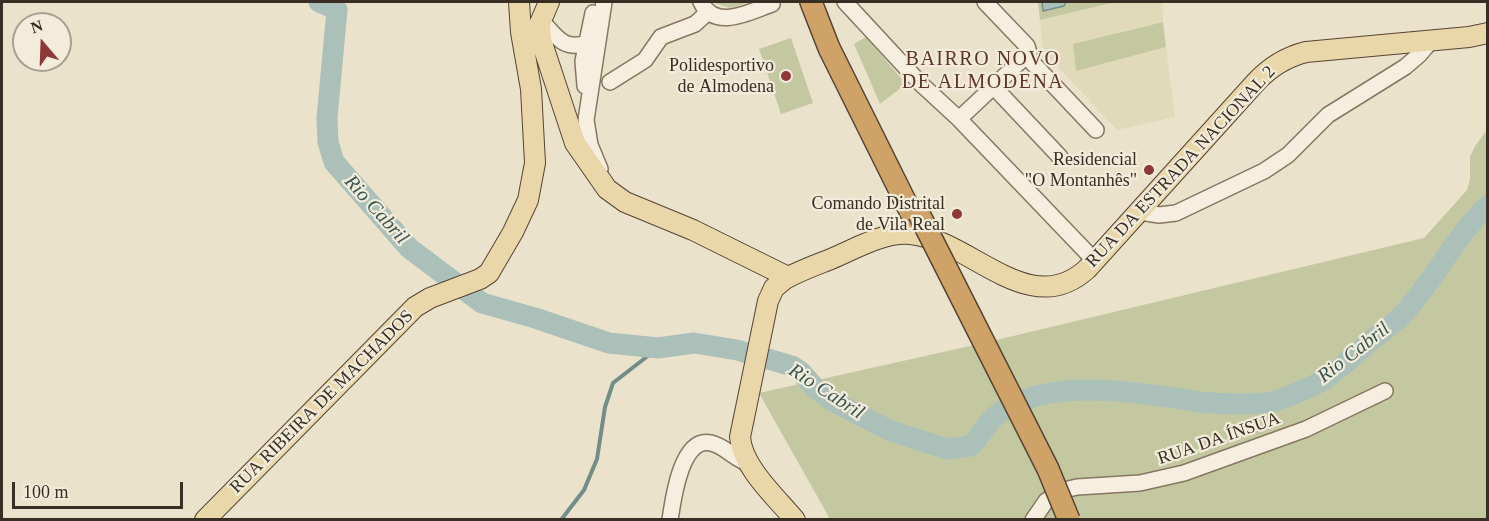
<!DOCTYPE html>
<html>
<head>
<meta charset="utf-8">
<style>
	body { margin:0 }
	#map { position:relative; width:1489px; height:521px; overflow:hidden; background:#ebe2cc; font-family:"Times New Roman",serif }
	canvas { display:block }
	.frame { position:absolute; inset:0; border:3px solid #392e23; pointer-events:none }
	.north { position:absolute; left:12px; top:12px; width:60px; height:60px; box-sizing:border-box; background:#f3ecdb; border:2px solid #a9a091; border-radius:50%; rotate:341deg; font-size:16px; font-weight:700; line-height:24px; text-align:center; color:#392e23 }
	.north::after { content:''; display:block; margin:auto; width:21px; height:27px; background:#8f3838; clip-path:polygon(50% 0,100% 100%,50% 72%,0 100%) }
	.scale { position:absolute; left:12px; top:482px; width:171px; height:27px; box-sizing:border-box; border:3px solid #392e23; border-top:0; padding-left:8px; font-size:18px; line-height:21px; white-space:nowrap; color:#392e23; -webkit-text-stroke:4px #f3ecdb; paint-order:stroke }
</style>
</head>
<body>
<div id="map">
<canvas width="1489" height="521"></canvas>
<div class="frame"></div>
<div class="north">N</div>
<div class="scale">100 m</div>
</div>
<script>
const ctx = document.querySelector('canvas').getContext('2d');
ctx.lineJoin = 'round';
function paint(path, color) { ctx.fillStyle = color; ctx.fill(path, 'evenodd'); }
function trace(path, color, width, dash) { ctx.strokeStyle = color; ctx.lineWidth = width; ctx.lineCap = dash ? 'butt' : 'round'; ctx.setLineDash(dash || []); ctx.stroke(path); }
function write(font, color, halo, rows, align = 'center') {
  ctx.font = font + ' "Times New Roman",serif'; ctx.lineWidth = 4.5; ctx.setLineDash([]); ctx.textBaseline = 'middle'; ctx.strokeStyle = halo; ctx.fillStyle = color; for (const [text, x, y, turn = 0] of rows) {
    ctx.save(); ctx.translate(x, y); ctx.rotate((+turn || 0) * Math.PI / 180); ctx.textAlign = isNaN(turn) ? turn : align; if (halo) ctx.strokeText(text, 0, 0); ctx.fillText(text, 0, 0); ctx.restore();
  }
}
paint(new Path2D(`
	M1116,2H1163V22L1073,44L1076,71L1166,47L1175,117L1117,130L1043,51L1040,20Z`), '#e0daba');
paint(new Path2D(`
	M712,2H751L730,8Z
	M1038,2H1116L1040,20Z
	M1163,22L1166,47L1076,71L1073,44Z
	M866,37L906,84L880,104L854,44Z
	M791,38L813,103L781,114L759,49Z
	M1487,130V519H830L759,393L988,342L1424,238L1467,190L1470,179V157L1475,146Z`), '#c3c8a1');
const water = new Path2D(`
	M1042,2H1066L1064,6L1043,11Z`);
paint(water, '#acc0ba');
trace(water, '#738e88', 1.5);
trace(new Path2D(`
	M561,520L584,490L597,459L605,407L613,383L658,348`), '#738e88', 4);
trace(new Path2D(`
	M319,2L337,10L327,118L328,142L334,162L409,248L482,303L535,318L609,343L658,348L694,343L737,350L792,366L801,372L815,388L834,402L891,431L947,449L971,446C981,435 988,420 1001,412C1054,375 1141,394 1201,402C1219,404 1262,406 1278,400C1292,395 1307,389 1320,382C1339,371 1356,353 1373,339C1383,331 1396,323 1404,313C1435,279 1455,237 1488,205`), '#acc0ba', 21);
const minor = new Path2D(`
	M701,2C715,31 749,12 772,4
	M845,2L921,84L959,119L1095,261
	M541,20C556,36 563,51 587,43
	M1027,57L1096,130
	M610,82L645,60L661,37L695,24L708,12
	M585,86L583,61L593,13
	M994,87L1060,157
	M959,119L1029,53L1027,46L985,2
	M600,169L590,145L586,120L604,2
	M1140,212L1159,215L1176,213L1264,171L1288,155L1328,115L1405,67L1419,55L1431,41
	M670,520C673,500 681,436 711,443C725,446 734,459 748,463
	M1033,520L1046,501L1060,491L1077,487L1140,483L1184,473L1306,429L1385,391`);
const major = new Path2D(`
	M549,2L540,23L541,40L575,143L607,189L625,202L693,230L788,277
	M205,520L415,307L430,298L480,279L489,273L513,232L528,200L535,163L531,89L521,32L519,2
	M795,520C776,497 742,467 740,437L768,301L774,288L785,279C799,271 816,265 831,259C855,249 883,232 910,234C970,239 1029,322 1087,269L1256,82C1270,67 1286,57 1306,52L1469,37L1488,33`);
const highway = new Path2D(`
	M811,2L829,48L913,217`);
trace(minor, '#877662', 18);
trace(major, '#554435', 22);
trace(highway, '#554435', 24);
trace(minor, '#f6efdf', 15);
trace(major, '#e9d6a9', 20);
trace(highway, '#cfa368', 21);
const highwayBridge = new Path2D(`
	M919,214L1048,469L1069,520`);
trace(highwayBridge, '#554435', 24, []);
trace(highwayBridge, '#cfa368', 21);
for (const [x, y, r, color] of [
	[786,76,6,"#8f3838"],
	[1149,170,6,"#8f3838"],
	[957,214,6,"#8f3838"]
]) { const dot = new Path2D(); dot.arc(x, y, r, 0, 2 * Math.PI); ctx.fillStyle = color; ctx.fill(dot); trace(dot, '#f3ecdb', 2); }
write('18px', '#392e23', '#f3ecdb', [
	["Polidesportivo",774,66],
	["de Almodena",774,87],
	["Residencial",1137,160],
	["\"O Montanhês\"",1137,181],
	["Comando Distrital",945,204],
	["de Vila Real",945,225]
], 'right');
write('18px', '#392e23', '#f3ecdb', [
	["RUA DA ESTRADA NACIONAL 2",1181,167,-47],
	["RUA RIBEIRA DE MACHADOS",322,402,-45],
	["RUA DA ÍNSUA",1219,439,-19]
]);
ctx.letterSpacing = '1.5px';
write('20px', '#613427', '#f3ecdb', [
	["BAIRRO NOVO",983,60],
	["DE ALMODENA",983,83]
]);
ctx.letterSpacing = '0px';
write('italic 20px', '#345755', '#f3ecdb', [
	["Rio Cabril",376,210,48],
	["Rio Cabril",1354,353,-38],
	["Rio Cabril",826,392,33]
]);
</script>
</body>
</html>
